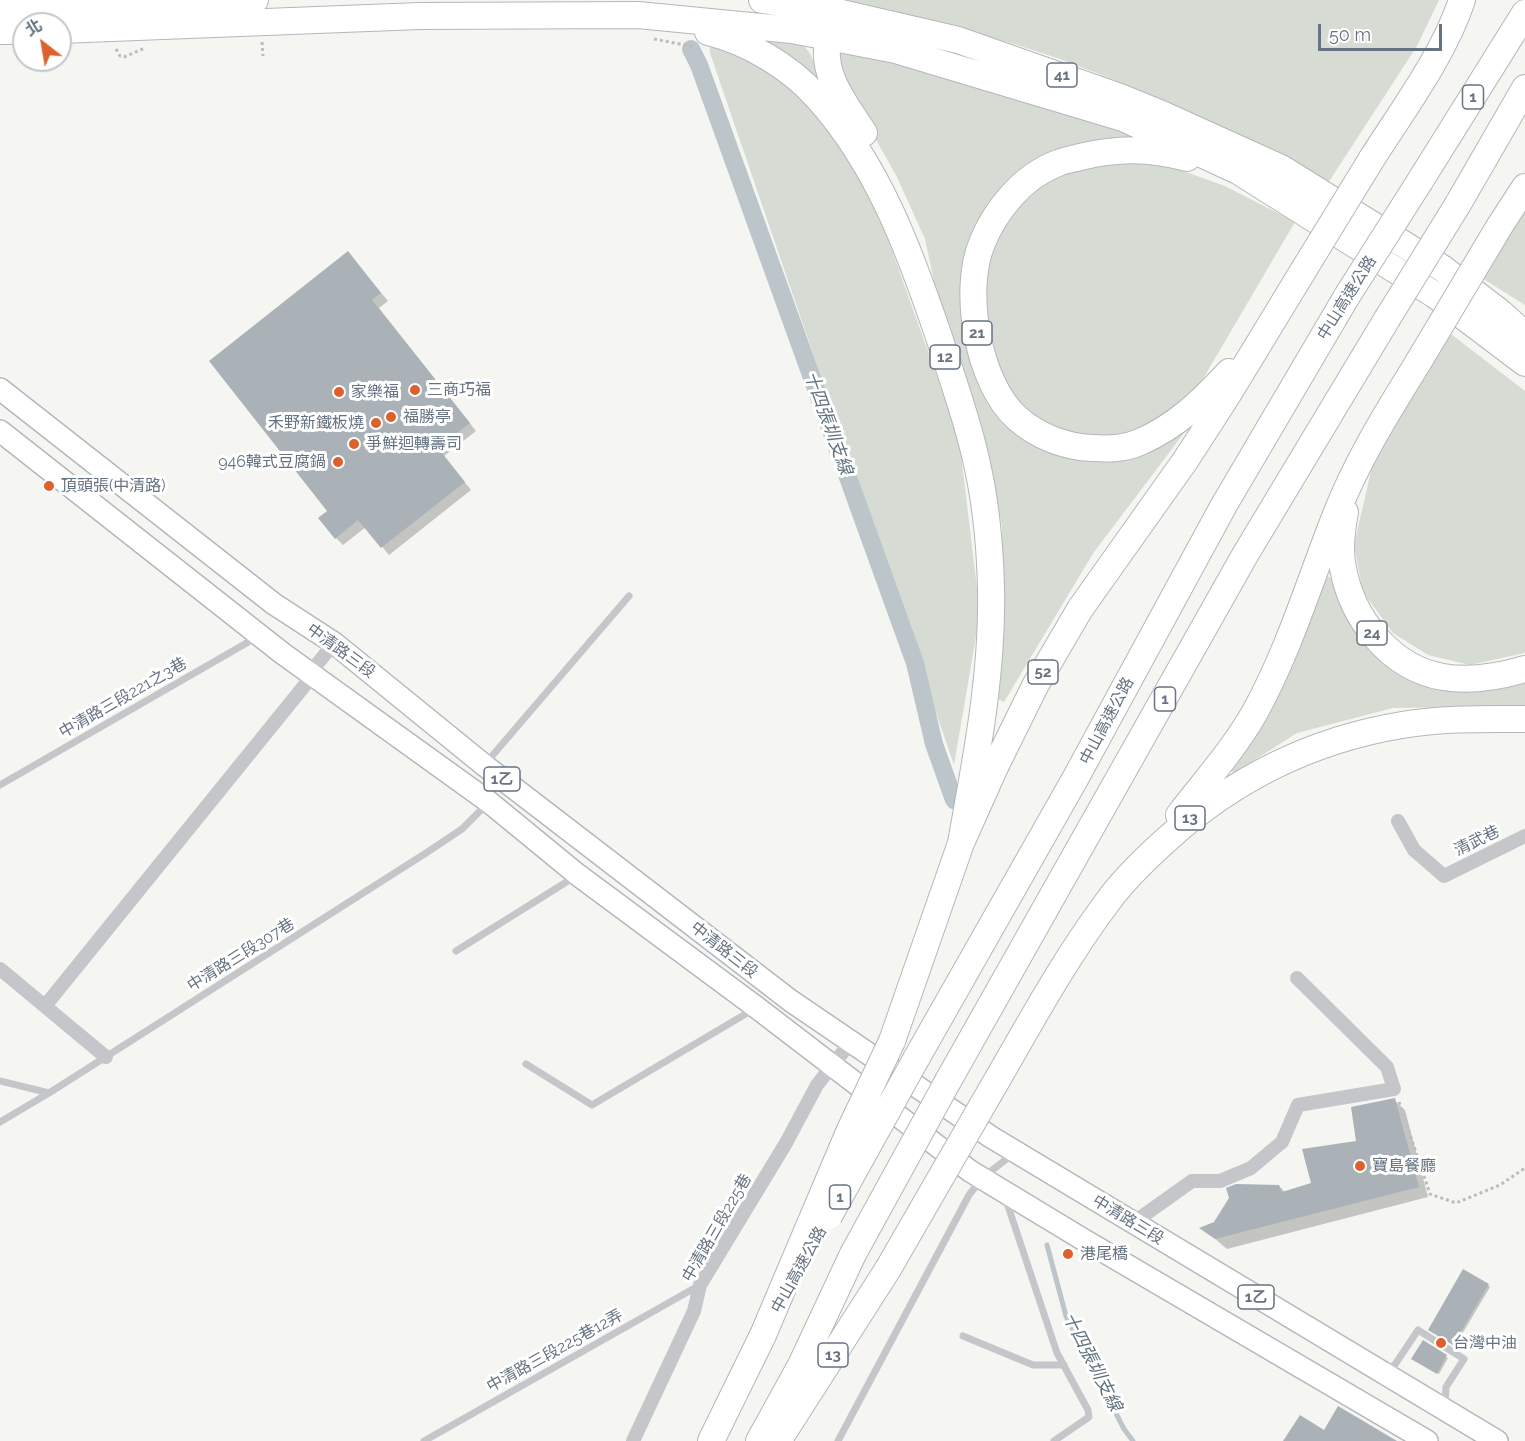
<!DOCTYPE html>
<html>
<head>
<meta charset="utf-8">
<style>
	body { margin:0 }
	#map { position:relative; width:1525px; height:1441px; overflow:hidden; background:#f5f5f2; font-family:Raleway,"Noto Sans TC",sans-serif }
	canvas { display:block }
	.north { position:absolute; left:12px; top:12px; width:60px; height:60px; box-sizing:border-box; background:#fff; border:2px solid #c2c7cd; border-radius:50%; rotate:329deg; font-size:16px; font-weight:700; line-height:24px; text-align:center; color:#667382 }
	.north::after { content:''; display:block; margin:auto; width:21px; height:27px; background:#dc612c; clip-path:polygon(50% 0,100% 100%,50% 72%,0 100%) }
	.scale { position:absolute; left:1318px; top:24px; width:124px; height:27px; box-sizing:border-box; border:3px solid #667382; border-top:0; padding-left:8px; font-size:18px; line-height:21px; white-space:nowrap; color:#667382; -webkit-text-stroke:4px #fff; paint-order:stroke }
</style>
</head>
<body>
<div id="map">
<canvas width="1525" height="1441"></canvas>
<div class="north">北</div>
<div class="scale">50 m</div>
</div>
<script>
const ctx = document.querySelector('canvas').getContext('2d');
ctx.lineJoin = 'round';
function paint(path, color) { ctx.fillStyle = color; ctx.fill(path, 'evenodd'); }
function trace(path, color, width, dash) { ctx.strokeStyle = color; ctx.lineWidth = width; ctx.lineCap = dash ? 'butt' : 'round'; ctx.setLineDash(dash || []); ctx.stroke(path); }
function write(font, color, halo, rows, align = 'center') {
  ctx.font = font + ' Raleway,"Noto Sans TC",sans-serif'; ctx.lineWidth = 6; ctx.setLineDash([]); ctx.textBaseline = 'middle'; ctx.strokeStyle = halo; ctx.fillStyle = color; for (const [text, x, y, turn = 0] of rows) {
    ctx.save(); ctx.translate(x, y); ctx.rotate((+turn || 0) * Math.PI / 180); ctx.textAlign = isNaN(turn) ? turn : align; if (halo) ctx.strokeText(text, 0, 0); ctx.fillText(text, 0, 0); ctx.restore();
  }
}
paint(new Path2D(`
	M843,0H1439L1417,46L1328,183C1221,128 1114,72 997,39C946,25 893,16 841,4Z
	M761,34L803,45L809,52L831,95L761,45Z
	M710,42L783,75L829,119L870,189L959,438L980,613L954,765L710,53Z
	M840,47L1105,122L1140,138L1077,153L983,229L969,338L1044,448L1179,432L1184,433L1094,552L1004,702L996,698L1000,657L1002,526L979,422L943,323L925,239L896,175L863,117L840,69Z
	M1096,161H1155L1225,186L1295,222L1190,401L1121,443L1054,440L989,370L979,306L992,239L1023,198L1052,176Z
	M1525,192V305L1477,275Z
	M1447,331L1525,391V653L1470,665L1428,655L1393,633L1363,592L1354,545L1380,432Z
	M1320,576L1330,577L1353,629L1382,658L1525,679V706L1393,708L1297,733L1234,773L1227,767Z`), '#d6dcd3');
paint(new Path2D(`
	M348,253L388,301L379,308L476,431L444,456L471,490L389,555L366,527L343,545L336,538L329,511Z
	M1394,1100L1405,1110L1428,1197L1227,1249L1202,1228L1215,1224L1279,1186L1285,1192L1313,1184L1358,1142Z
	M1488,1285L1490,1287L1455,1346L1432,1331Z
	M1423,1342L1448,1358L1439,1374L1415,1361Z`), '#0003');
trace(new Path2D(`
	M1047,1245L1066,1316L1124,1429L1133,1441`), '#bcc5ca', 5);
trace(new Path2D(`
	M691,49L699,65L915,663L934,744L954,800`), '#bcc5ca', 18);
paint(new Path2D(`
	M348,251L381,293L372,300L470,423L438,448L465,482L381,548L358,520L335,539L318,518L327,511L209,361Z
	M1395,1098L1419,1187L1215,1239L1199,1228L1214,1222L1229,1198L1226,1188L1236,1184L1279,1185L1282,1192L1311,1183L1302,1149L1356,1141L1351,1107Z
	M1463,1269L1489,1284L1453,1345L1428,1330Z
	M1423,1340L1447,1355L1437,1374L1411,1359Z
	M1338,1406L1397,1441H1283L1300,1415L1324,1430Z`), '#aab1b7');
const primary = new Path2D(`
	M0,389L274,604L334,643L484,765L791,1001L991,1137L1497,1441
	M0,431L282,653L489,802L578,875L756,1007L970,1171L1084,1240L1427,1441`);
const motorway = new Path2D(`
	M762,0L833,11L958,40L1120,97L1164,115L1281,168L1442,268L1501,313L1525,335
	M0,9H74L255,0
	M831,20C829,32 826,46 827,58C829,85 850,111 864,133
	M60,30L420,16L638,15L792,30L896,50L1123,118L1238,171L1435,295L1525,363
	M0,31H24
	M708,32C748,42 789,66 817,97C878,164 910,252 939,337C951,375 965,413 974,451C985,495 990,543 991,588C993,675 976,758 961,843
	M1187,158C1149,148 1119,148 1080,157C1073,159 1065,160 1058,163C1023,176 996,209 982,243C962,291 978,383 1017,418C1037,436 1065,447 1092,448C1109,449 1124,449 1140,442C1177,426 1202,401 1229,372
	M1371,160C1402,111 1444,55 1462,0
	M1420,181L1525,13
	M1458,204L1525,88
	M1499,227L1525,187
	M1345,512C1342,528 1339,551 1343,568C1352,618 1390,668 1443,677C1471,682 1498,677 1525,669
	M1179,815C1205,781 1234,749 1255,712C1289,650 1309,583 1335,517C1356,462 1388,411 1419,361
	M892,1041L961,843L995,767L1035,686L1080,609L1185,461L1227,396L1303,271
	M916,1059L1075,779L1224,505L1347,296
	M948,1081L1245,555L1387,319
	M982,1106C1022,1038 1059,967 1106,904C1122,881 1144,860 1165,841C1233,779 1311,740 1402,725C1443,718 1484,719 1525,719
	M711,1441L763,1335
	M759,1441L801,1365L853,1254
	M778,1441L888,1269`);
trace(primary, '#b4b8bc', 24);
trace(motorway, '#b4b7ba', 28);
trace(new Path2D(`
	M654,39L695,47
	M262,42L263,56
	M116,49L120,56L124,57L145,48
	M1399,1102L1430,1194L1456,1203L1500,1185L1525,1168`), '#bbbdbf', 3, [3, 3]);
trace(new Path2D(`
	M486,763L629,596
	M0,785L257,637
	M456,951L576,876
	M526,1064L592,1105L754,1009
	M0,1081L49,1093
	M0,1122L49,1093L426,853L462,829L487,804
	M1005,1197L1057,1353L1088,1410L1089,1417L1054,1441
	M963,1336L1033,1365H1064
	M1386,1367L1394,1366L1418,1330L1464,1359L1446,1387L1445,1405
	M424,1441L700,1285
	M838,1441L969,1195L982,1178L1013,1154`), '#c4c6ca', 7);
trace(new Path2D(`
	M1398,821L1414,850L1444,876L1525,836
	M0,969L106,1057
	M45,1006L309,680L310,673L334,643
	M1133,1223L1192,1181H1220L1251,1168L1282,1142L1298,1105L1394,1089L1387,1067L1297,978
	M633,1441L694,1311L700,1285L786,1143L817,1085L850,1043`), '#c4c6ca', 14);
trace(primary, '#fff', 21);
trace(motorway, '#fff', 26);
const motorwayBridge = new Path2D(`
	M1303,271L1371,160
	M1347,296L1420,181
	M1387,319L1458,204
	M1419,361L1499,227
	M829,1216L916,1059
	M853,1254L948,1081
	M888,1269L982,1106
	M763,1335L849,1132L892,1041`);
trace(motorwayBridge, '#b4b7ba', 28, []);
trace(motorwayBridge, '#fff', 26);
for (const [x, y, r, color] of [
	[415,390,6,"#dc612c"],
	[339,392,6,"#dc612c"],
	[391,417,6,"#dc612c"],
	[376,423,6,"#dc612c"],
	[354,444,6,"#dc612c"],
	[338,462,6,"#dc612c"],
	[49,486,6,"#dc612c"],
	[1360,1166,6,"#dc612c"],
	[1068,1254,6,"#dc612c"],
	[1441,1343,6,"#dc612c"]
]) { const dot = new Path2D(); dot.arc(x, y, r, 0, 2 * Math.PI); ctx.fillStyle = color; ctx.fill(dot); trace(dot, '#fff', 2); }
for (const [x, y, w] of [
	[1062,75,30],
	[1473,97,21],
	[977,333,30],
	[945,357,30],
	[1372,633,30],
	[1043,672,30],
	[1165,699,21],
	[502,779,36],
	[1190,818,30],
	[840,1197,21],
	[1256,1297,36],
	[833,1355,30]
]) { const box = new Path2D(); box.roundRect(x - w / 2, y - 12, w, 24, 4.5); ctx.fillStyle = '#fff'; ctx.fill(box); trace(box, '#667382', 1.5); }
write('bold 15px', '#667382', null, [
	["41",1062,75],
	["1",1473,97],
	["21",977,333],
	["12",945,357],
	["24",1372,633],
	["52",1043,672],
	["1",1165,699],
	["1乙",502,779],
	["13",1190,818],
	["1",840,1197],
	["1乙",1256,1297],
	["13",833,1355]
]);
write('16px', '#667382', '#fff', [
	["中山高速公路",1347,298,-58],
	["中清路三段",341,651,36],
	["中清路三段221之3巷",123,698,-30],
	["中山高速公路",1107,721,-62],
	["清武巷",1477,841,-26],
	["中清路三段",724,950,38],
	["中清路三段307巷",241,955,-32],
	["中清路三段",1128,1220,31],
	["中清路三段225巷",717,1228,-60],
	["中山高速公路",799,1270,-61],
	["中清路三段225巷12弄",555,1351,-29]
]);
write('16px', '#667382', '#fff', [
	["三商巧福",427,390],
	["家樂福",351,392],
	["福勝亭",403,417],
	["禾野新鐵板燒",364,423,"right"],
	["爭鮮迴轉壽司",366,444],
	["946韓式豆腐鍋",326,462,"right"],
	["頂頭張(中清路)",61,486],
	["寶島餐廳",1372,1166],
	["港尾橋",1080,1254],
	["台灣中油",1453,1343]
], 'left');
write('italic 18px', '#61757f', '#fff', [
	["十四張圳支線",828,423,70],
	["十四張圳支線",1092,1362,63]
]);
</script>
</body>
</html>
